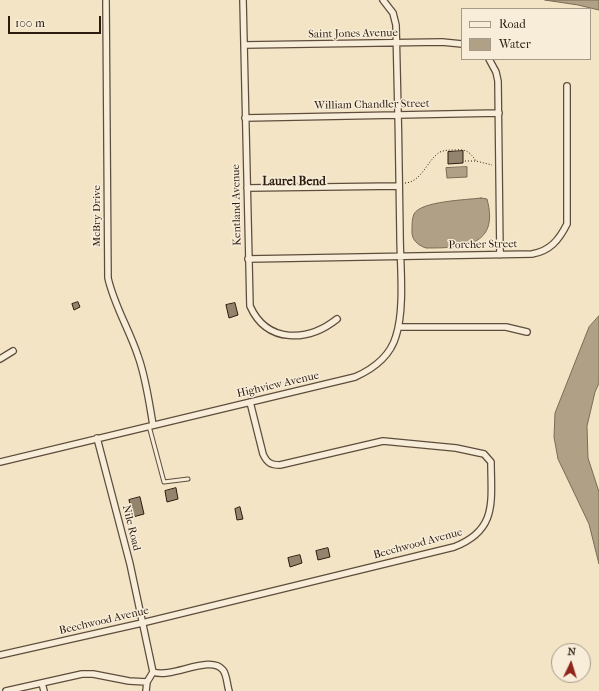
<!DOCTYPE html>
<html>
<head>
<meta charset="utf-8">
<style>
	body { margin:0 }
	#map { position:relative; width:599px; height:691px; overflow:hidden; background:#f2e4c4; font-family:"IM FELL French Canon",serif }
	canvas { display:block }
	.legend { position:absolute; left:461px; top:8px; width:130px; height:52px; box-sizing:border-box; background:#f7edd9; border:1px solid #a69988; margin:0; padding:5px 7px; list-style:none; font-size:12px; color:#2c1b0f }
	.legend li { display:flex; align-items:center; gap:8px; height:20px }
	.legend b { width:20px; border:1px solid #a69988 }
	.north { position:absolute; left:551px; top:643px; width:40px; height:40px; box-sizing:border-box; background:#f7edd9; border:1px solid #a69988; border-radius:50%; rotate:4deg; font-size:11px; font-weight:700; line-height:16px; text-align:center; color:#2c1b0f }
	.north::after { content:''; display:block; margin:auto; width:14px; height:18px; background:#8f2418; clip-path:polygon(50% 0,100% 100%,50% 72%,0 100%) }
	.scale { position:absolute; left:8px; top:16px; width:93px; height:18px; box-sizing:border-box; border:2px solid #2c1b0f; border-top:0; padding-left:5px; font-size:12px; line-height:14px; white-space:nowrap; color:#2c1b0f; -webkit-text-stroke:3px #f7edd9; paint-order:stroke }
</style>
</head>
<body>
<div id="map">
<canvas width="599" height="691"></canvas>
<ul class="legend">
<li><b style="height:5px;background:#f7edd9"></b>Road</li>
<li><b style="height:11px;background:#afa086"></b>Water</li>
</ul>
<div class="north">N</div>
<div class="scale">100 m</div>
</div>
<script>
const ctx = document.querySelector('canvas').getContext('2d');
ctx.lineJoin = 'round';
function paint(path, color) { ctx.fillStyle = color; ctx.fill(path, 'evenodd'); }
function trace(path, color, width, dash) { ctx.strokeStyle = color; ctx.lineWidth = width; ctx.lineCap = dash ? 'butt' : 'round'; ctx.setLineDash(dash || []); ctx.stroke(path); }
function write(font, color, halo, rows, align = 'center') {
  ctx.font = font + ' "IM FELL French Canon",serif'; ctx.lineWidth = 3; ctx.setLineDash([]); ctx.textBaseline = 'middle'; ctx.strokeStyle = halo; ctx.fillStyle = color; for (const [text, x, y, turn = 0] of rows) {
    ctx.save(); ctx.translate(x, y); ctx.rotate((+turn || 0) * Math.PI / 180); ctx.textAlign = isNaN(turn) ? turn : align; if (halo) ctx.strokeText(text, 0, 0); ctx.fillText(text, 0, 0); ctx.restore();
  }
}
const water = new Path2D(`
	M545,0H599V10L578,5Z
	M467,167V177L447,178L446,168Z
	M481,198L487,199C500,247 462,248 426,248C417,245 411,239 412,230C412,225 412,218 414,214C421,201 466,200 481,198Z
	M599,316V383L595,392L587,426L588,458L599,492V564L589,524L558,459L554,437L555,413L589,327Z`);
paint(water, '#afa086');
trace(water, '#7b6b56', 1);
const building = new Path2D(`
	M463,151V163L448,164V152Z
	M78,302L80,307L74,310L72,304Z
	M235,303L238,315L229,318L226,305Z
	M176,488L178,499L167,502L165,491Z
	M140,497L144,514L133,517L129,500Z
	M240,507L243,519L237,520L235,509Z
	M328,548L330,557L318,560L316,551Z
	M300,555L302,563L290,567L288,558Z`);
paint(building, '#93846d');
trace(building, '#2c1b0f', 1);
const lane = new Path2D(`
	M149,426L164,482L188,479`);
const street = new Path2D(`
	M106,0L108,278C114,305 129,329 138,356C146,378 149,402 153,425
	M243,0L250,306C267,344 308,342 337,319
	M244,45L442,42L462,44
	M489,59L496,72L498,81L500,255
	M245,118L499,113
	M247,188L399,186
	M248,259L532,254C550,251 559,240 567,224V86
	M399,327H506L527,332
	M0,359L13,351
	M97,438L130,564L153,672
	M0,462L355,377C373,369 390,357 396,336C405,308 400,264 400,234C399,164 398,95 396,25L393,13L383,0
	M0,655L142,623L454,547C498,530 491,501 491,462L484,454L456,448L383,441L280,465C271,465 267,463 263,454L250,402
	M42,683L44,691
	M6,691L82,674H93L129,681L147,682
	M146,691L147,682L153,672C172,679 210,654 223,670C227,675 227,685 229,691`);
trace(lane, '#5e4d3c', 5);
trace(street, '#5e4d3c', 8);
trace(new Path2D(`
	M465,161H476L492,165
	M405,183C422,182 427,160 440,152C445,150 450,150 456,150C466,149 470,152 476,161`), '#2c1b0f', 1, [1, 2]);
trace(lane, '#f7edd9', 3);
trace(street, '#f7edd9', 5.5);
write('11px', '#2c1b0f', '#f7edd9', [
	["Saint Jones Avenue",353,34,-1],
	["William Chandler Street",372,105,-1],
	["Kentland Avenue",237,205,-91],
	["McBry Drive",97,216,-90],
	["Porcher Street",483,245,-1],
	["Highview Avenue",278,385,-13],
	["Nile Road",131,528,76],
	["Beechwood Avenue",418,544,-15],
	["Beechwood Avenue",104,621,-13]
]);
write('bold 12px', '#2c1b0f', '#f7edd9', [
	["Laurel Bend",294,182]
]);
</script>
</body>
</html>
